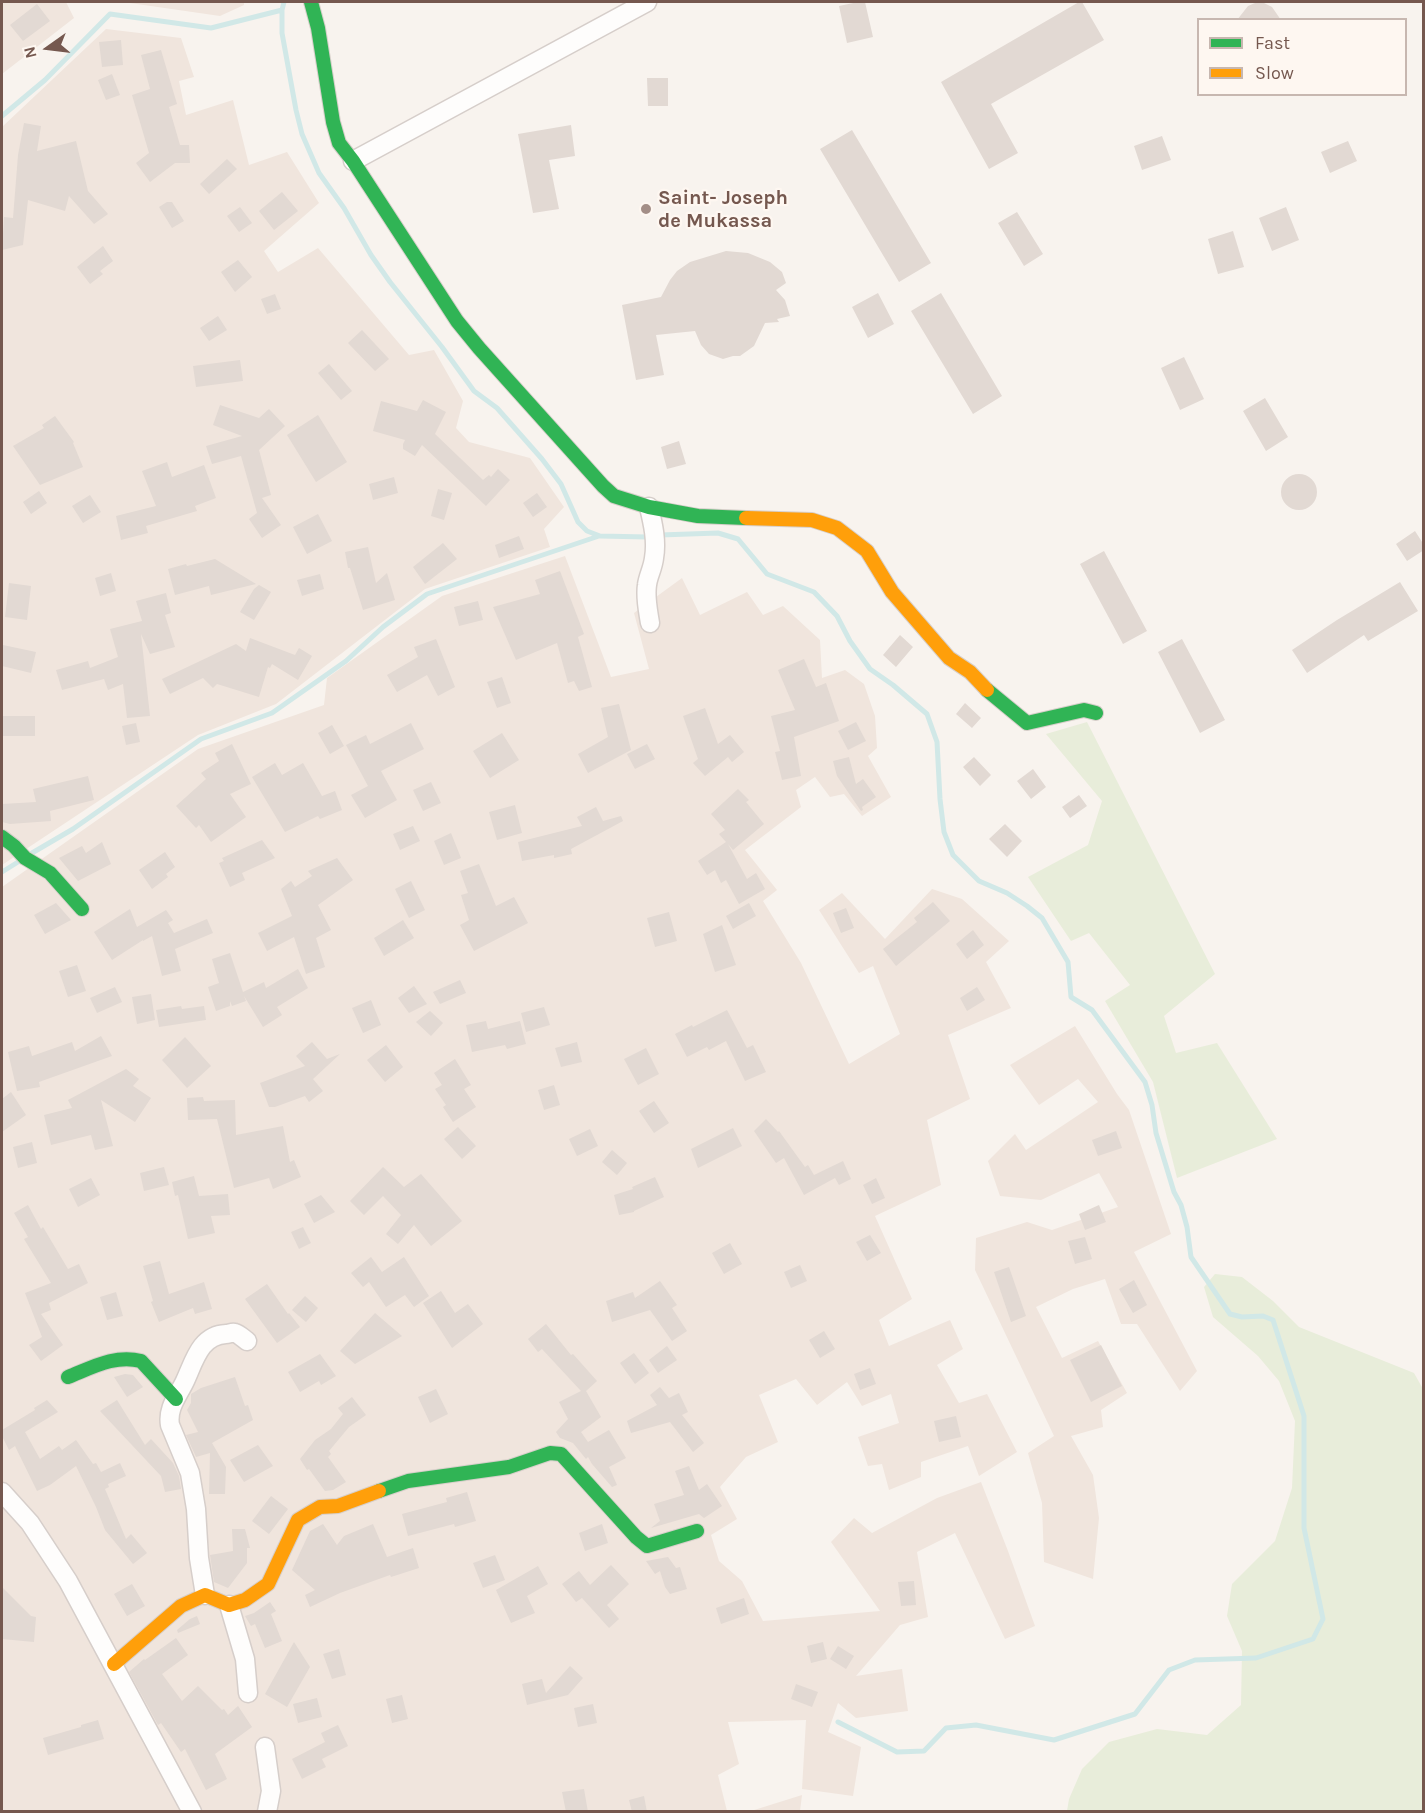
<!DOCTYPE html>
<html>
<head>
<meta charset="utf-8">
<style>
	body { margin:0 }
	#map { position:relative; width:1425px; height:1813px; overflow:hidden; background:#f8f3ee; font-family:Karla,sans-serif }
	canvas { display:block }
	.frame { position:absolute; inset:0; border:3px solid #75584f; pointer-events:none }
	.legend { position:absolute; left:1197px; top:18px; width:210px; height:78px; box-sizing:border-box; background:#fef7f1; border:2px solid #c7b7b0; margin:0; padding:8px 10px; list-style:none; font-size:18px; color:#75584f }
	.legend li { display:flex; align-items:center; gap:12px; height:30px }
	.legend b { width:30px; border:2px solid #c7b7b0 }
	.north { position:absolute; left:18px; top:18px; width:60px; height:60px; -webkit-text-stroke:4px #fef7f1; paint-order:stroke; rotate:256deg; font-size:16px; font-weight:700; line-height:24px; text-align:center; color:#75584f }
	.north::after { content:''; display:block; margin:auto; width:21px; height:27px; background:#75584f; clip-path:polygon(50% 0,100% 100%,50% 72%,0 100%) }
</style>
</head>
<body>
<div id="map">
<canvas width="1425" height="1813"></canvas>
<div class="frame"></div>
<ul class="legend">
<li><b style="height:8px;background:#30b455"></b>Fast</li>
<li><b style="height:8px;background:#ff9f0a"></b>Slow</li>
</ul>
<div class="north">N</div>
</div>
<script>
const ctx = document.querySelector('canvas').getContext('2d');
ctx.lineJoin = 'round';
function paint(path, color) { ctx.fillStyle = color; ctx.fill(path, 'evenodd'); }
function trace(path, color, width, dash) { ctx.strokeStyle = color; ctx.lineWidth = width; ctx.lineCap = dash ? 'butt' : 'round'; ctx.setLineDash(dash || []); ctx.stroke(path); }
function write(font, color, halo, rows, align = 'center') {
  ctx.font = font + ' Karla,sans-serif'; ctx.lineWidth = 4.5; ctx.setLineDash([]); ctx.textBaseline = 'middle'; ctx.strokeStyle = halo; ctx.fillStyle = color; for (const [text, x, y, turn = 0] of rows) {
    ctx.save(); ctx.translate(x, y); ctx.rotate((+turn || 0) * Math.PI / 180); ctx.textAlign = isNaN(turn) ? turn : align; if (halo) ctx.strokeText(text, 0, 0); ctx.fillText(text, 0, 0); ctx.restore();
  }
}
paint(new Path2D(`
	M2,2H66L74,18L2,74Z
	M123,2H244V5L220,16Z
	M106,29L181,38L194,77L179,81L186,115L233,100L249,165L287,152L319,203L264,251L278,272L318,248L409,355L434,350L463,401L456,428L469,442L530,458L564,507L544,529L550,547L425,589L276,704L198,735L2,865V127Z
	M565,556L611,677L649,669L634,613L682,578L700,615L747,592L763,615L783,606L820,640L822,678L845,670L864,684L875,716L877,748L868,756L891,797L862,816L844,794L830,797L815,777L796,790L801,807L745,850L777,890L763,901L801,963L849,1064L900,1034L873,966L859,973L819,910L842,893L885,939L932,889L962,899L1009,941L986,962L1011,1008L948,1035L970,1099L927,1120L941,1185L875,1216L912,1299L879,1320L889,1346L950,1320L963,1349L937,1365L959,1403L987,1394L1017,1452L979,1476L968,1446L921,1462V1477L889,1490L882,1464L868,1466L858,1437L899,1423L891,1394L862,1406L847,1382L817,1405L796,1379L759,1395L778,1442L746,1457L720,1487L737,1519L711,1535L719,1561L742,1581L763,1621L880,1611L831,1542L854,1518L872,1533L937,1498L981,1482L1008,1551L1035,1626L1005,1639L955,1533L917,1552L928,1617L900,1625L856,1676L902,1669L908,1711L856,1718L838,1703L828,1732L861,1747L853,1796L802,1789L806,1720L728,1722L739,1764L718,1775L727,1811H2V887L198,749L324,705L327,678L442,596Z
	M1075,1026L1117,1094L1129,1110L1171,1234L1134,1252L1197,1371L1180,1391L1137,1324H1121L1105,1279L1073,1289L1036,1307L1062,1358L1098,1341L1127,1393L1101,1410L1103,1427L1071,1436L1093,1475L1099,1518L1093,1579L1044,1562L1042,1503L1028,1453L1054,1436L975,1270L976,1238L1027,1222L1052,1230L1118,1207L1099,1173L1041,1200L1000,1196L988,1161L1015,1134L1026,1150L1098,1102L1078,1079L1039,1105L1010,1065Z
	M802,1795L800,1811H751Z`), '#f0e5dd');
paint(new Path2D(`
	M1087,722L1215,974L1164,1016L1176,1053L1217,1043L1277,1139L1177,1178L1153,1082L1105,1001L1130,985L1089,933L1071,941L1028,877L1088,845L1102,801L1046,734Z
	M1215,1274L1242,1277L1273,1301L1299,1327L1414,1373L1423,1389V1811H1067L1069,1799L1082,1769L1109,1742L1157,1729L1207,1735L1241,1705L1242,1651L1227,1616L1232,1584L1275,1541L1292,1488L1295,1421L1279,1381L1258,1356L1213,1317L1204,1287Z`), '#e8edda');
trace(new Path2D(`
	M284,2L282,10V33L296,110L302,134L319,173L344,208L371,255L390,282L442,347L474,391L497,408L542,459L561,484L578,522L587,531L600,536L647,537
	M2,116L45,80L110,14L211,28L282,10
	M660,535L718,533L738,539L767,574L814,592L837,616L850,641L870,669L893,685L927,714L937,742L940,799L944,832L953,855L979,881L1007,893L1027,906L1042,918L1068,962L1071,997L1092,1010L1145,1082L1152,1105L1156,1133L1174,1192L1181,1205L1187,1227L1191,1257L1230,1314L1242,1317L1263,1316L1273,1320L1304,1416V1528L1323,1619L1313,1639L1256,1658L1195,1660L1169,1670L1135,1714L1054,1740L976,1725L946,1728L924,1751L897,1752L838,1722
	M32,853L73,829L201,739L272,713L346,661L383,627L427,594L599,536
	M2,872L18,862`), '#d1e8e7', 5);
paint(new Path2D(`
	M858,2H865L873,37L847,43L839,6Z
	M1079,2H1082L1104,40L991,104L1018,153L989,169L941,82Z
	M1255,3H1264L1272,7L1281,20H1237L1248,6Z
	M37,4L50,21L23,41L10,25Z
	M121,40L123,65L102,67L99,42Z
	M161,50L177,104L169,107L180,145H189L190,163H175L150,182L136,163L149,153L132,95L150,89L141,55Z
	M112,74L120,95L106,100L98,80Z
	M647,78H668V106H648Z
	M24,123L41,126L37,151L76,141L88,191L108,214L94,224L69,196L65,211L28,200L23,245L2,250L4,217L13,218L18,155Z
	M571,125L575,156L549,160L559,209L533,213L518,134Z
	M852,130L931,263L899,282L820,149Z
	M1162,136L1171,160L1142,170L1134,146Z
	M1348,141L1357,161L1330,173L1321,152Z
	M227,159L237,169L209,194L200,184Z
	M282,192L298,211L274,230L259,211Z
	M167,202H172L184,221L172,228L159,207Z
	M240,207L252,223L239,232L227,216Z
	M1286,207L1299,240L1272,251L1259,218Z
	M1017,212L1043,254L1024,266L998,223Z
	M1233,231L1244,267L1218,274L1208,239Z
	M103,246L113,261L100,271L103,274L90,284L77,267Z
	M726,251L748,253L770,262L782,272L786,283L776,290L785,300L790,316L777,319L779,322L765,323L754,346L740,356H733L723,359L709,354L701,345L695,331L656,335L664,375L636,380L622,305L661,297L670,280L677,271L690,262Z
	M238,260L252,277L235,292L221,272Z
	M878,293L894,324L868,338L852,307Z
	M941,293L1002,396L973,414L911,311Z
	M275,294L281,309L267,314L261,299Z
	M218,316L227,330L209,341L200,328Z
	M362,330L389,359L375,371L348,343Z
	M1184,357L1204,399L1180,410L1161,368Z
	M240,360L243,381L196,387L193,366Z
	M329,364L352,391L341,400L318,373Z
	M1265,398L1288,437L1266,451L1243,411Z
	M423,400L446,412L435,434L483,480L489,475L491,477L498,469L510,480L486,506L422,445L415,456L403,449V444L405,440L373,431L381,401L417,411Z
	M220,405L259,418L269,409L285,426L259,450L271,495L262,498L281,525L262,538L249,519L257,513L241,456L212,464L206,446L242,436L213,425Z
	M318,415L347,462L316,482L287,435Z
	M55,416L74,442L73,443L83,467L40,485L13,446L44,428L42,425Z
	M679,441L686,464L667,469L661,447Z
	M167,462L172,477L204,465L216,498L195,506L197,511L146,526L148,533L121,540L116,516L156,506L142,471Z
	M1281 492a18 18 0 1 1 36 0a18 18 0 1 1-36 0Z
	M394,477L398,493L373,500L369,484Z
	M438,489L452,493L444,520L431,516Z
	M39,491L47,503L31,514L23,502Z
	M537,493L547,507L533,517L523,503Z
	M90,495L101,512L83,523L72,506Z
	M318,514L332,541L307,554L293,527Z
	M1415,531L1424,545V550L1407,561L1396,544Z
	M519,536L524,549L499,558L495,545Z
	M443,543L457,559L425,584L413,567Z
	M368,547L376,583L387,573L395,600L363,610L350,568H348L345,552Z
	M1104,551L1147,631L1123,644L1080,564Z
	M215,559L256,584L211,595L209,586L175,595L168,569L186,564L187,566Z
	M560,571L584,634L578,637L592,687L579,691L574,681L568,683L557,643L516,660L493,607L540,594L535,580Z
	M111,573L116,591L100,596L95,578Z
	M320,574L324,589L302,596L297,580Z
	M1400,582L1418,611L1368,641L1364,635L1307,673L1292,650L1337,620Z
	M9,583L31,586L27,620L5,617Z
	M259,585L271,592L254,620L240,612L254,589Z
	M166,593L171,613L165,615L175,647L150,654L141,634L150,716L127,718L123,684L108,690L104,679L62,690L56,670L88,661L90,668L118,657L110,629L142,621L136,601Z
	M478,601L483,620L459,626L454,607Z
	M900,635L913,647L896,667L883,655Z
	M250,638L295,655L299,648L312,656L298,680L272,664L270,668L268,667L259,697L217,684L213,688L203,678L170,694L162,679L236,644L246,651Z
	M436,639L455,687L438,696L427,675L397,692L387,675L418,657L414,647Z
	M1182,639L1225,720L1200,733L1158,652Z
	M3,645L36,652L31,673L2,666Z
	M804,659L816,687L826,683L839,721L794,737L801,776L782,780L775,752L780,751L771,716L795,710L778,670Z
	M502,677L511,703L497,708L487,682Z
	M965,703L981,718L972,728L956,714Z
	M619,704L631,750L588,773L578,754L608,737L601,708Z
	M705,708L718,744L730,735L744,752L732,762L728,757L705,776L693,763L698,759L683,716Z
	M2,716H35V736H2Z
	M856,722L866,741L848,750L838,731Z
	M136,723L140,742L126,745L122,726Z
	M411,723L424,749L381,771L397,800L365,818L351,795L368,786L346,745L366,735L370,744Z
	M332,725L344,746L330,754L318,733Z
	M502,733L519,760L490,778L473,751Z
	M232,744L251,784L230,794L246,817L211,842L199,825L196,828L176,806L206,779L201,773L219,761L215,753Z
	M647,744L655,759L635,769L627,754Z
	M849,757L856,784L863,779L876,797L862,807L863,810L861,811L837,776L833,761Z
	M974,757L991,775L980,786L963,767Z
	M275,763L282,775L303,763L322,796L335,791L342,810L320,819L318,816L285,832L252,777Z
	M1033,769L1046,787L1031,799L1017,781Z
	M88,776L94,800L50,811L51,821L10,824L2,822V804L36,802L33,789Z
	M431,782L441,803L423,811L413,790Z
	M738,789L749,800L746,802L764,824L733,850L728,844L747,879L756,873L765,889L739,904L726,880L721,883L715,870L707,875L698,861L726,842L719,834L725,830L711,814Z
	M1079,795L1087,806L1070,818L1062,807Z
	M515,805L522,833L497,840L489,812Z
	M596,807L603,821L621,816L623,821L571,849L572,854L554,858V855L522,861L518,842L582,826L577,817Z
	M1005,824L1022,841L1007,857L989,839Z
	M413,826L420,841L400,850L393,834Z
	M451,833L461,858L444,865L434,841Z
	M262,840L275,858L242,873L245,880L230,887L219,863L224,861L222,858Z
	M102,842L111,864L78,881L59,858L82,846L86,853Z
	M165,852L175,867L166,874L168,877L152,889L139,870Z
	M337,858L353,880L318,905L331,930L316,938L325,967L306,974L294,937L267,951L258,933L292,916L281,889L291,881L295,887L312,876L308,871Z
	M479,864L496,906L514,897L528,923L474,951L460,925L469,920L461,895L468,893L460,871Z
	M411,881L425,910L409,918L395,889Z
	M933,902L950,921L896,966L883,949L917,922L914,918Z
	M56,903L71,920L45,934L34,915Z
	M749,903L756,916L733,929L726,916Z
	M846,908L854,928L841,933L833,913Z
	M130,909L137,927L166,910L173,920L168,923L174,933L207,919L213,933L175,949L181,971L162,976L152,936L143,941V940L112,960L94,932Z
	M669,912L677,941L655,947L647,918Z
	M403,920L414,938L384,956L374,938Z
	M722,925L736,965L715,972L703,934Z
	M973,930L984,945L967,959L956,944Z
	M230,953L243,992L264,982L266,988L298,969L308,988L277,1007L282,1015L263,1027L244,996L246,1001L232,1006L230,1001V1006L216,1011L208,987L219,983L212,959Z
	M77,965L86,991L68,997L59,971Z
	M460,980L466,993L440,1004L433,992Z
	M414,986L427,1004L409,1013L398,998Z
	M115,987L122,1002L97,1013L90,998Z
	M977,987L985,1000L967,1011L960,998Z
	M151,994L155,1020L137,1024L132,997Z
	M371,1000L381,1025L363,1033L352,1008Z
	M181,1006L182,1009L204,1006L206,1020L159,1027L156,1010Z
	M544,1007L550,1025L526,1032L521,1013Z
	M727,1010L747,1048L753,1045L766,1072L745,1081L726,1041L709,1050L707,1047L687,1057L675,1034L692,1025L693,1027Z
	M430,1011L443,1023L431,1036L416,1022Z
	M486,1021L488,1029L520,1021L526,1044L507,1049L505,1045L472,1052L466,1025Z
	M101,1036L112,1056L39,1082L40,1087L17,1091L8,1052L29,1046L32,1056L72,1042L75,1051Z
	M185,1037L211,1066L187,1088L162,1060Z
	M312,1042L327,1059L340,1054L313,1079L323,1091L309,1102L305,1096L275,1107H269L260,1083L305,1066L296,1056Z
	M577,1042L582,1062L561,1067L555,1048Z
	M386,1045L403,1067L385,1082L367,1060Z
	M646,1048L659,1074L638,1085L624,1059Z
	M455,1059L471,1085L464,1089L476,1107L453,1122L443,1107L446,1105L435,1089L442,1085L434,1073Z
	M126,1069L139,1079L133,1086L151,1098L135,1122L101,1100L113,1146L95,1150L91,1135L51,1145L44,1115L72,1108L68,1100Z
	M554,1085L560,1105L544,1110L538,1090Z
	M11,1092L26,1115L2,1132V1099Z
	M203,1097L204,1101L235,1100L236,1135L283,1126L290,1162L294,1160L301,1177L273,1189L269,1178L234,1188L217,1119L188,1120L187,1098Z
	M654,1101L669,1123L654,1133L639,1111Z
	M766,1119L778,1132L779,1131L805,1167L808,1165L814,1175L843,1161L851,1179L839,1185L835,1178L804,1195L784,1158L776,1163L754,1131Z
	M458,1127L476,1146L462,1159L444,1139Z
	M733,1128L742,1146L698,1168L691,1149Z
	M590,1129L598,1146L577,1156L569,1139Z
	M1116,1131L1122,1148L1098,1156L1092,1140Z
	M32,1142L37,1163L18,1168L13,1147Z
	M612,1150L627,1163L617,1175L602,1162Z
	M164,1167L169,1185L144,1191L140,1173Z
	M383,1167L404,1187L421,1174L462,1221L431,1246L414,1225L398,1244L386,1234L401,1215L383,1196L364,1215L350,1201Z
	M194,1176L199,1196L228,1194L230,1215L211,1216L215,1233L188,1239L178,1195L175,1196L172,1182Z
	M655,1177L664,1197L634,1211V1212L619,1215L614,1195L633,1189L632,1187Z
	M91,1178L100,1195L78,1207L69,1189Z
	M876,1178L885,1198L872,1204L863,1185Z
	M321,1195L335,1212L314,1223L304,1204Z
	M28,1205L41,1229L43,1227L68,1269L79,1264L88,1283L49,1303L51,1310L41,1314L63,1345L41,1361L29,1345L42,1337L25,1293L51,1283L24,1239L28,1237L14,1213Z
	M1099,1205L1106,1222L1085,1230L1079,1214Z
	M303,1227L311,1243L299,1249L291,1232Z
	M870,1235L881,1253L867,1261L856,1242Z
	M1085,1237L1092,1259L1075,1264L1068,1241Z
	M730,1243L742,1264L724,1274L712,1253Z
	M371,1257L382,1272L404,1257L429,1296L414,1307L405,1295L386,1307L369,1282L363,1287L351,1273Z
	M160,1261L169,1294L204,1282L212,1309L195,1314L193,1308L159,1322L151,1302L153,1301L143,1266Z
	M800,1265L807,1281L791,1288L784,1272Z
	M1009,1267L1026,1316L1011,1322L994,1272Z
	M1134,1280L1147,1305L1133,1313L1119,1289Z
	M660,1281L677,1305L672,1308L687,1331L672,1341L650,1310L612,1322L606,1301L633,1292L635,1298Z
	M267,1284L288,1314L289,1313L300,1327L277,1343L245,1299Z
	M441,1291L455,1313L468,1304L483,1324L452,1348L423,1303Z
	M116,1292L123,1316L107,1320L100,1297Z
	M305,1296L318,1308L306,1322L292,1310Z
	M375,1313L402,1336L355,1364L340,1351Z
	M546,1324L571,1355L573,1354L597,1381L586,1391L601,1417L581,1432L588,1442L609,1430L626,1458L609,1467L617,1485L612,1487L592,1464L588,1457L586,1459L573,1443L560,1438L556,1432L568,1419L559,1402L581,1391L542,1349L538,1352L528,1339Z
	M824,1331L835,1349L820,1358L809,1340Z
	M1101,1345L1122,1386L1091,1402L1070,1360Z
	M667,1346L677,1360L658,1373L649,1360Z
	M634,1353L649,1373L635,1384L620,1363Z
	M320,1354L336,1376L321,1385L319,1381L300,1392L288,1372Z
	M870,1368L876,1384L860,1390L854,1374Z
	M125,1374L133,1375L143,1387L127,1397L114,1377Z
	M235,1377L245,1406L248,1405L253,1420L212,1443L226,1467L225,1494H209L210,1453L196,1457L186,1435L198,1432L187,1410L191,1403V1394L201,1388Z
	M660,1387L669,1398L679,1393L688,1412L682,1415L704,1443L693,1452L670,1422L631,1433L627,1421L657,1405L650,1395Z
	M436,1389L448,1414L430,1423L418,1397Z
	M352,1397L366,1415L349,1427L329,1451L331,1454L328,1457L346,1482L333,1490L325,1491L309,1469L307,1470L300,1459L315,1440L331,1429L343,1414L338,1408Z
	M47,1400L58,1412L25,1432L40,1459L59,1446L62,1450L76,1440L93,1464L96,1463L101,1472L120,1463L126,1476L108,1484L109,1487L105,1489L126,1539L131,1534L147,1553L133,1564L105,1530L96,1507L76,1466L50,1485L37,1491L15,1446L9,1450L2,1436V1430L35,1410L34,1408Z
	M117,1400L145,1445L151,1439L173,1463L179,1476L181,1489L165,1492L161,1476L100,1411Z
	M956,1416L961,1437L939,1442L934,1421Z
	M258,1445L273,1466L244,1482L230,1460Z
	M689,1466L699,1490L707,1484L722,1506L704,1518L699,1514L651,1528L660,1521L654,1504L684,1495L675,1471Z
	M467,1492L476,1521L455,1527L454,1524L408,1536L402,1514L447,1502L446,1498Z
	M271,1496L288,1509L269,1534L252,1521Z
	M323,1524L337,1545L344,1536L373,1524L387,1557L413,1548L419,1568L391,1577L390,1575L340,1593L310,1607L305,1595L315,1590L292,1570L310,1531Z
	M602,1524L608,1543L585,1551L579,1533Z
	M232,1529H245L250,1548H247V1563L228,1588L214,1582L210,1555L233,1551Z
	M495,1555L505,1580L483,1588L473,1563Z
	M668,1557L676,1568L680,1567L687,1589L670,1594L665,1587L660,1571L655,1574L646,1561Z
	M611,1565L629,1584L607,1605L619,1619L609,1628L582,1598L576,1602L562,1584L579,1571L590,1585Z
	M538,1566L548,1584L527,1596L535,1613L511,1623L496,1590Z
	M914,1581L916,1605L901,1606L898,1582Z
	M132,1584L145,1606L127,1616L114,1594Z
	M2,1587L31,1616L36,1617L34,1642L2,1639Z
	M744,1598L749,1614L721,1624L716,1608Z
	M270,1602L276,1611L271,1614L282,1641L265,1648L255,1624L251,1626L245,1616L254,1613Z
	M197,1616L200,1624L178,1633L177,1630L190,1619Z
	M176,1638L188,1655L162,1674L182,1701L198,1686L222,1710L224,1709L228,1715L238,1706L252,1727L215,1754L227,1779L206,1790L185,1749L181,1752L161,1723L158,1725L129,1672L144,1659L145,1660Z
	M294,1642L310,1667L287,1707L265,1694Z
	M823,1642L827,1659L811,1663L807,1646Z
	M838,1646L854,1656L846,1669L830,1659Z
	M339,1649L346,1675L332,1679L323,1654Z
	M570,1666L583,1678L568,1695L527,1705L522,1684L542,1679L546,1693Z
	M796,1684L818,1692L812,1707L791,1699Z
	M402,1695L408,1719L392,1723L386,1699Z
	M317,1698L322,1717L298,1723L293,1704Z
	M593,1704L597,1723L578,1727L574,1708Z
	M98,1720L104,1739L48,1755L43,1738L81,1727V1725Z
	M338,1725L348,1746L322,1759L326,1767L302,1779L292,1759L325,1742L321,1733Z
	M584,1789L588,1812H566L562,1792Z
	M644,1796L647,1812H632L629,1800Z`), '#e2d9d3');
const street = new Path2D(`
	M353,161L647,2
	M649,507C653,524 657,541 654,558C653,568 648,576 647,585C645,598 648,610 650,623
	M2,1492L30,1523L68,1581L192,1812
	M205,1595L199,1558L196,1509L190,1473L170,1425C167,1408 178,1396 185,1381C194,1362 200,1335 226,1334C229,1334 232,1332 235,1333C239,1334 244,1339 247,1341
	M229,1605L245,1659L248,1693
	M265,1747L271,1791L267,1812`);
const fast = new Path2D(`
	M311,2L318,28L333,122L339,143L353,161L457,321L479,348L603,486L614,496L649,507L698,516L746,518
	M987,690L1027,723L1084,710L1096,713
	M2,837L14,846L25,858L50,873L82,909
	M68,1377C91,1368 115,1354 141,1361L176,1399
	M379,1491L408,1481L509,1467L550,1453L561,1454L636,1537L647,1546L697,1531`);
const slow = new Path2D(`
	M746,518L812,520L837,528L867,551L892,592L949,658L970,672L987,690
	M114,1664L181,1606L205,1595L229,1605L245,1600L268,1584L298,1520L320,1507L338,1506L379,1491`);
trace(street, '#d6ceca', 21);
trace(fast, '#d7cfca', 16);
trace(slow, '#d7cfca', 16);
trace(street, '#fefdfc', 18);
trace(fast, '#30b455', 14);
trace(slow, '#ff9f0a', 14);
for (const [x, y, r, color] of [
	[646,209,6,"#a38e87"]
]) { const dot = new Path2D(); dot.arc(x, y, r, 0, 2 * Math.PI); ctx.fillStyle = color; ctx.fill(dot); trace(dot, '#fef7f1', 2); }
write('bold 20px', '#75584f', '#fef7f1', [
	["Saint- Joseph",658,198],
	["de Mukassa",658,221]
], 'left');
</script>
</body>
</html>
